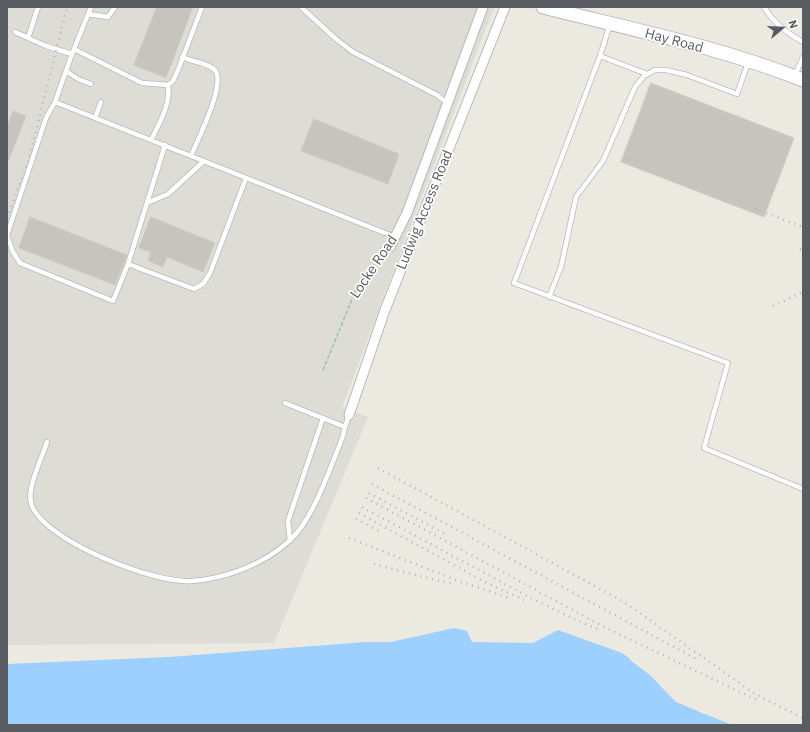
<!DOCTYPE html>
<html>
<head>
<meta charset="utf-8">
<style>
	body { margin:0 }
	#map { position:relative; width:810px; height:732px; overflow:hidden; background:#eceae0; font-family:"IBM Plex Sans",sans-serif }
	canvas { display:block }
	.frame { position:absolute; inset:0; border:8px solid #595c61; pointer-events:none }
	.north { position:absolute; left:762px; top:8px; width:40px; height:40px; -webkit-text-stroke:3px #fff; paint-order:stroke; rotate:71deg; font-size:11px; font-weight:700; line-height:16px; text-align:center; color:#595c61 }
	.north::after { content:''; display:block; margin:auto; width:14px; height:18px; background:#595c61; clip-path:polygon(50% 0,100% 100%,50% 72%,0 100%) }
</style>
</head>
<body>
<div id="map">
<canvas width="810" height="732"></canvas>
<div class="frame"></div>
<div class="north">N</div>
</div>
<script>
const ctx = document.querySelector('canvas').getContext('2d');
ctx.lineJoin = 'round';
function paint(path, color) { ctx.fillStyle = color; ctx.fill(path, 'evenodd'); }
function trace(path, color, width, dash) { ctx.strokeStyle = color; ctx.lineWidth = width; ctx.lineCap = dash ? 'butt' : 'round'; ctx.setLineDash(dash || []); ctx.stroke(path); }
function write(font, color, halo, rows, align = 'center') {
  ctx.font = font + ' "IBM Plex Sans",sans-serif'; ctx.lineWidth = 3.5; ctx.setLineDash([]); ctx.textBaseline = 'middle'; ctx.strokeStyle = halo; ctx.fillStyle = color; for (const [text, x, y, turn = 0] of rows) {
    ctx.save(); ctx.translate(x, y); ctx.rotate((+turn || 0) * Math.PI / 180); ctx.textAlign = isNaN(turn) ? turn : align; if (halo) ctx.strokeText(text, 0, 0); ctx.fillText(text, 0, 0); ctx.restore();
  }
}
paint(new Path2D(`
	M7,7H494L342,407L368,417L274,643L7,645Z`), '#dddcd5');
paint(new Path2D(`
	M454,628L467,631L472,642L533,643L558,630L622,653L644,668L676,702L732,725H7V664L169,657L366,642H391Z`), '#9dcfff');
paint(new Path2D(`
	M631,657L645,666L677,700L708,713L704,714L673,699L651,676L629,659Z`), '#eceae0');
const building = new Path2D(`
	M157,7H193L166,78L134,65Z
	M651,83L794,138L764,217L621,162Z
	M13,111L26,116L8,162L7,128Z
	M314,119L399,154L388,184L301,151Z
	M30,217L127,255L115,285L19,248Z
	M151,217L215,243L203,272L167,257L163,267L148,261L151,252L139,248Z`);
paint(building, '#c7c4be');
trace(building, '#d1ccbf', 1);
const lane = new Path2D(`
	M301,7L336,39L353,52L437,95L447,103
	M764,7C773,22 788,34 803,42
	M88,14L108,17L115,7
	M610,24L600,56L514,283L728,363L704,448L803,489
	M15,32L46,46L72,54
	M28,38L38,7
	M74,49L142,83L168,85L173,81L178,70L202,7
	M600,56L647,74
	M182,57C192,62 205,62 214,69C228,81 197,141 191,156
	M66,71L78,79L91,84
	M795,75L803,57
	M55,102L395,237
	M95,118L101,102
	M151,140C159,124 171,104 168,85
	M165,145L128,264L194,289L203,284L210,273L246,178
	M147,203L168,194L204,161
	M7,235L46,118L55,102L72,54L91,7
	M7,236L13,252L20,263L113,301L128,264
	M549,297L561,267L576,197L603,161L635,87L644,76L655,70H666L687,75L737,94L748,63
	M285,403L345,427L349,415
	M47,442C42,458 27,487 31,503C41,540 155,584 191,581C225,579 265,564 290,540C313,520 331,466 343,436L345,427
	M290,541L288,521L323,418`);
const street = new Path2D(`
	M390,247L407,213L483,7
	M349,415L385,310L505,7`);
const secondary = new Path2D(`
	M543,7C630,29 720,47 803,80`);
trace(lane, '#b6b8bd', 6);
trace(street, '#b6b8bd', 11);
trace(secondary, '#b6b9bf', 15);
trace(new Path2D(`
	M323,370L355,292L383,252`), '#95c5a6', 1.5, [4, 2]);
trace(lane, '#fff', 4.5);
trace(street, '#fff', 9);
trace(secondary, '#fff', 13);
trace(new Path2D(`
	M755,209L803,227
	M7,218L28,162L67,7
	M800,249L803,250
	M773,306L803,292
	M378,468L624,602L755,694L803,718
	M372,484L698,660
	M369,493L445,534
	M366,498L606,628L757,700
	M362,507L531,598L576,620L600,630
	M359,513L485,582L524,600
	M356,519L379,531
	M349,538L461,582L510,598
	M374,564L452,584`), '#b2b3b3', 2.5, [1, 5]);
write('14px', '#595c61', '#fff', [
	["Hay Road",674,41,15],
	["Ludwig Access Road",425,210,-68],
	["Locke Road",374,267,-56]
]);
</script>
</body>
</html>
